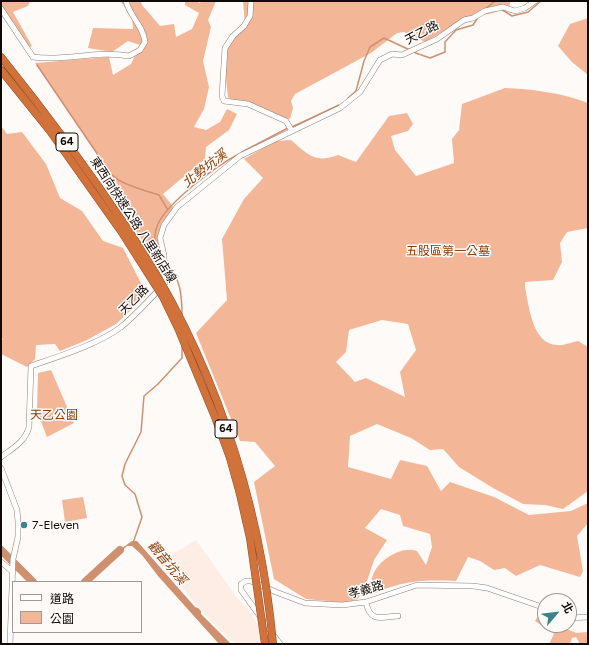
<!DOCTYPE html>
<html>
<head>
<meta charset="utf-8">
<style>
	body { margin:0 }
	#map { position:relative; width:589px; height:645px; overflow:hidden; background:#fefaf8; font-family:Figtree,"Noto Sans TC",sans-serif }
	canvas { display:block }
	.frame { position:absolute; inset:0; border:2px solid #100a07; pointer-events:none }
	.legend { position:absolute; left:12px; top:581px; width:130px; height:52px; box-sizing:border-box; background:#fefaf8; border:1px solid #9f9a98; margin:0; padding:5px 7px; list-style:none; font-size:12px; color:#100a07 }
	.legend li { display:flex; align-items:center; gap:8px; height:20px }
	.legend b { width:20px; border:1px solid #9f9a98 }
	.north { position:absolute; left:537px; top:593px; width:40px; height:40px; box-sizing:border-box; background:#fefaf8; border:1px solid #9f9a98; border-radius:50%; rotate:62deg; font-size:11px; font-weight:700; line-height:16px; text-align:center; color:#100a07 }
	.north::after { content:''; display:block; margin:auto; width:14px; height:18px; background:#3c8487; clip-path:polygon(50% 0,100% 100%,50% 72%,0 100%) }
</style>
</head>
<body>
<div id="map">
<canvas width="589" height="645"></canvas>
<div class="frame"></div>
<ul class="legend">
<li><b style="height:5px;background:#fff"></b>道路</li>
<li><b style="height:11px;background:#f3b798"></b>公園</li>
</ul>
<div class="north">北</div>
</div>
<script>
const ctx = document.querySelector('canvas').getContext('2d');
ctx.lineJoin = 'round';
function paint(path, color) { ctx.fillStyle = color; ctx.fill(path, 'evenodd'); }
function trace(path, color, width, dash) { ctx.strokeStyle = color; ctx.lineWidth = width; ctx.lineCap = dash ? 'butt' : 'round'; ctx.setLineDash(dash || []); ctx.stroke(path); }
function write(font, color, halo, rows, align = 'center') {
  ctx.font = font + ' Figtree,"Noto Sans TC",sans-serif'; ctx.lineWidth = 3; ctx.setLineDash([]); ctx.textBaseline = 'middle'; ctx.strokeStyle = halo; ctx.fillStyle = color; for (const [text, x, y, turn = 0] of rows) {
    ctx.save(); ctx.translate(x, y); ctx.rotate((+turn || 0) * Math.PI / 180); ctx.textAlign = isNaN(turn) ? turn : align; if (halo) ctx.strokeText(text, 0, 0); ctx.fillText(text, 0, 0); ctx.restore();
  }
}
paint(new Path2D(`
	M196,540L238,599L247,608L270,644H235L209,619L160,562Z`), '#feede5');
paint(new Path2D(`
	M1,1H30L28,6L13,12L32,46L27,48L1,4Z
	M120,1H141L142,5L160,26L174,24L176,37L192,29L199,13L185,5V1H198L199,3L203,1H216L208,20L211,27L203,61L209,87L204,109L194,127L206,130L220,122L227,109L237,114L229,130L206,147L205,159L163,194L174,208L160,232L166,265L162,268L110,194L118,185L35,63L109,57L113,75L131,64L140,45L128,41L112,52L88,48L93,28L133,29L132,16Z
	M243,1H510V5L493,13L464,19L425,42L404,32L397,33L371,53L295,94L291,101L293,108L290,119L278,117L259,107L236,105L228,97L224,62L229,43L245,25Z
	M588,18V75L572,62L558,46L570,24Z
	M505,88C532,89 562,93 588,103V228L567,232L560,243L562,262L553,280L525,282V287C529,306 532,344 557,345C563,346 572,342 578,341L588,347V491L563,509L545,505L523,504L493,488L459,467L443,449L430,450L411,438L377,424L350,436L348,467L391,479L400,460L427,466L441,491L450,482L494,497L529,515L571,511L588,503V523L577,536L583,571L580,577L540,565L516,576L505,568L494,570L480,561L468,557L456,581C424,580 405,580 375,593C373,587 370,581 373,575C378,560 402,545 417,551L426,565L432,547L430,534L403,526L400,515L381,509L365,528L387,540L374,560L365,587L358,599L346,603L306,599L274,579L254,482L275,466L255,442L240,441L196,333L227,300L222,239L244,199L263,178L244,159L276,141L291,140C307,154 315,164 338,155L356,162L389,116L407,113L413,124L408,131L391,136L395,150L416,176L454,163L452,139L459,130L462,104ZM382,320L408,324L416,350L400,372L405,397L366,378L355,382L336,362L346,352L349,330Z
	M1,126L7,134L22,132L46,164L60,198L82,211L103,241L123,248L147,295L116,324L87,340L60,351L55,344L36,345L35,359L27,367L1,354V341L3,339L1,338Z
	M51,370L74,423L47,437L37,411L38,373Z
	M83,497L87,518L65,522L62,500Z
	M541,611L545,612V625H561L560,626L576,633L588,632V644H580L576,637L572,638L570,644H549L554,634L535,621Z`), '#f3b798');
paint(new Path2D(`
	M132,541H137L195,607L198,608L201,611V614L231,644H219L158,576L142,555L132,546H127L114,558L111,556Z`), '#cf906f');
trace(new Path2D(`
	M501,9L512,16L528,12L541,1
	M484,10L495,1
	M413,52L430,58L445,52V42L456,30L473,25L479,16
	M37,65L96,152C111,184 128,185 159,195L168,210
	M348,98L356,91L364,61L370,47L384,38L410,50
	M292,127L339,105
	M242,152L288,128
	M162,260C153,250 153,233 159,222C170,201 217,165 239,154
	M166,264C181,277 182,297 182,316
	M133,543L142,517L135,494L125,485L122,476L125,464L141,432L144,396L158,384L182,358V346`), '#cf906f', 1.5);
trace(new Path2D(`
	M1,550L33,582
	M85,582L120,550`), '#cf906f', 8);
const minor = new Path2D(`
	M251,1L250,16L244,26L233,36L225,48L222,96L224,101L248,104L286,121L292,131
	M1,9L33,57C65,62 96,50 129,56L140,50L145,42C143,25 130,17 126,1
	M1,457C13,448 25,442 29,427L31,366C57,357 99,344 121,327C137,314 151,298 165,283L164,255L160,238L164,225L177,207L240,156L340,108L360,92L380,60L392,54L402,55L437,39L464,20L473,18L485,11L503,7L515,11L525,8L535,1
	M1,468L17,510L18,522V537L13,559L10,644
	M1,562L13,572
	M366,602C370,623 381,617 398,616
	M569,618L588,617
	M280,644L241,590V584L246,581H251L276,592L305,603L342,605L366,602L417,585L473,586L487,588L545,608`);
const highway = new Path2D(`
	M1,57C46,113 89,171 129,231
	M1,70L50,131L123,234`);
trace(minor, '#8f7e75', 6);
trace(highway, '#8e4e29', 8);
trace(minor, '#fff', 5);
trace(highway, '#d2723b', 7);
const highwayBridge = new Path2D(`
	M129,231C211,353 260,498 273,644
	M123,234L163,297L178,328L215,417L230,458L240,494L250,538L265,644`);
trace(highwayBridge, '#8e4e29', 8, []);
trace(highwayBridge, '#d2723b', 7);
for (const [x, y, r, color] of [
	[24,525,4,"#3c8487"]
]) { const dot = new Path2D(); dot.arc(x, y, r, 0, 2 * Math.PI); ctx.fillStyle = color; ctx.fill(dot); trace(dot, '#fefaf8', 1.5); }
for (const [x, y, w] of [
	[67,142,22],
	[226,429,22]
]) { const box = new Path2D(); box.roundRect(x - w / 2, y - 9, w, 18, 3); ctx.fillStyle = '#fefaf8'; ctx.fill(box); trace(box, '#100a07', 1); }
write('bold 11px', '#100a07', null, [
	["64",67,142],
	["64",226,429]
]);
write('12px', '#100a07', '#fefaf8', [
	["天乙路",422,33,-28],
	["東西向快速公路 八里新店線",133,220,57],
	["天乙路",134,300,-45],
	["孝義路",366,590,-15]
]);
write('12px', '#873b03', '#fefaf8', [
	["五股區第一公墓",448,251],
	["天乙公園",54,415]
]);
write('12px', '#100a07', '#fefaf8', [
	["7-Eleven",32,525]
], 'left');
write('italic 13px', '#873b03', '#fefaf8', [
	["北勢坑溪",205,169,-38],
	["觀音坑溪",167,563,50]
]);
</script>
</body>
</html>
